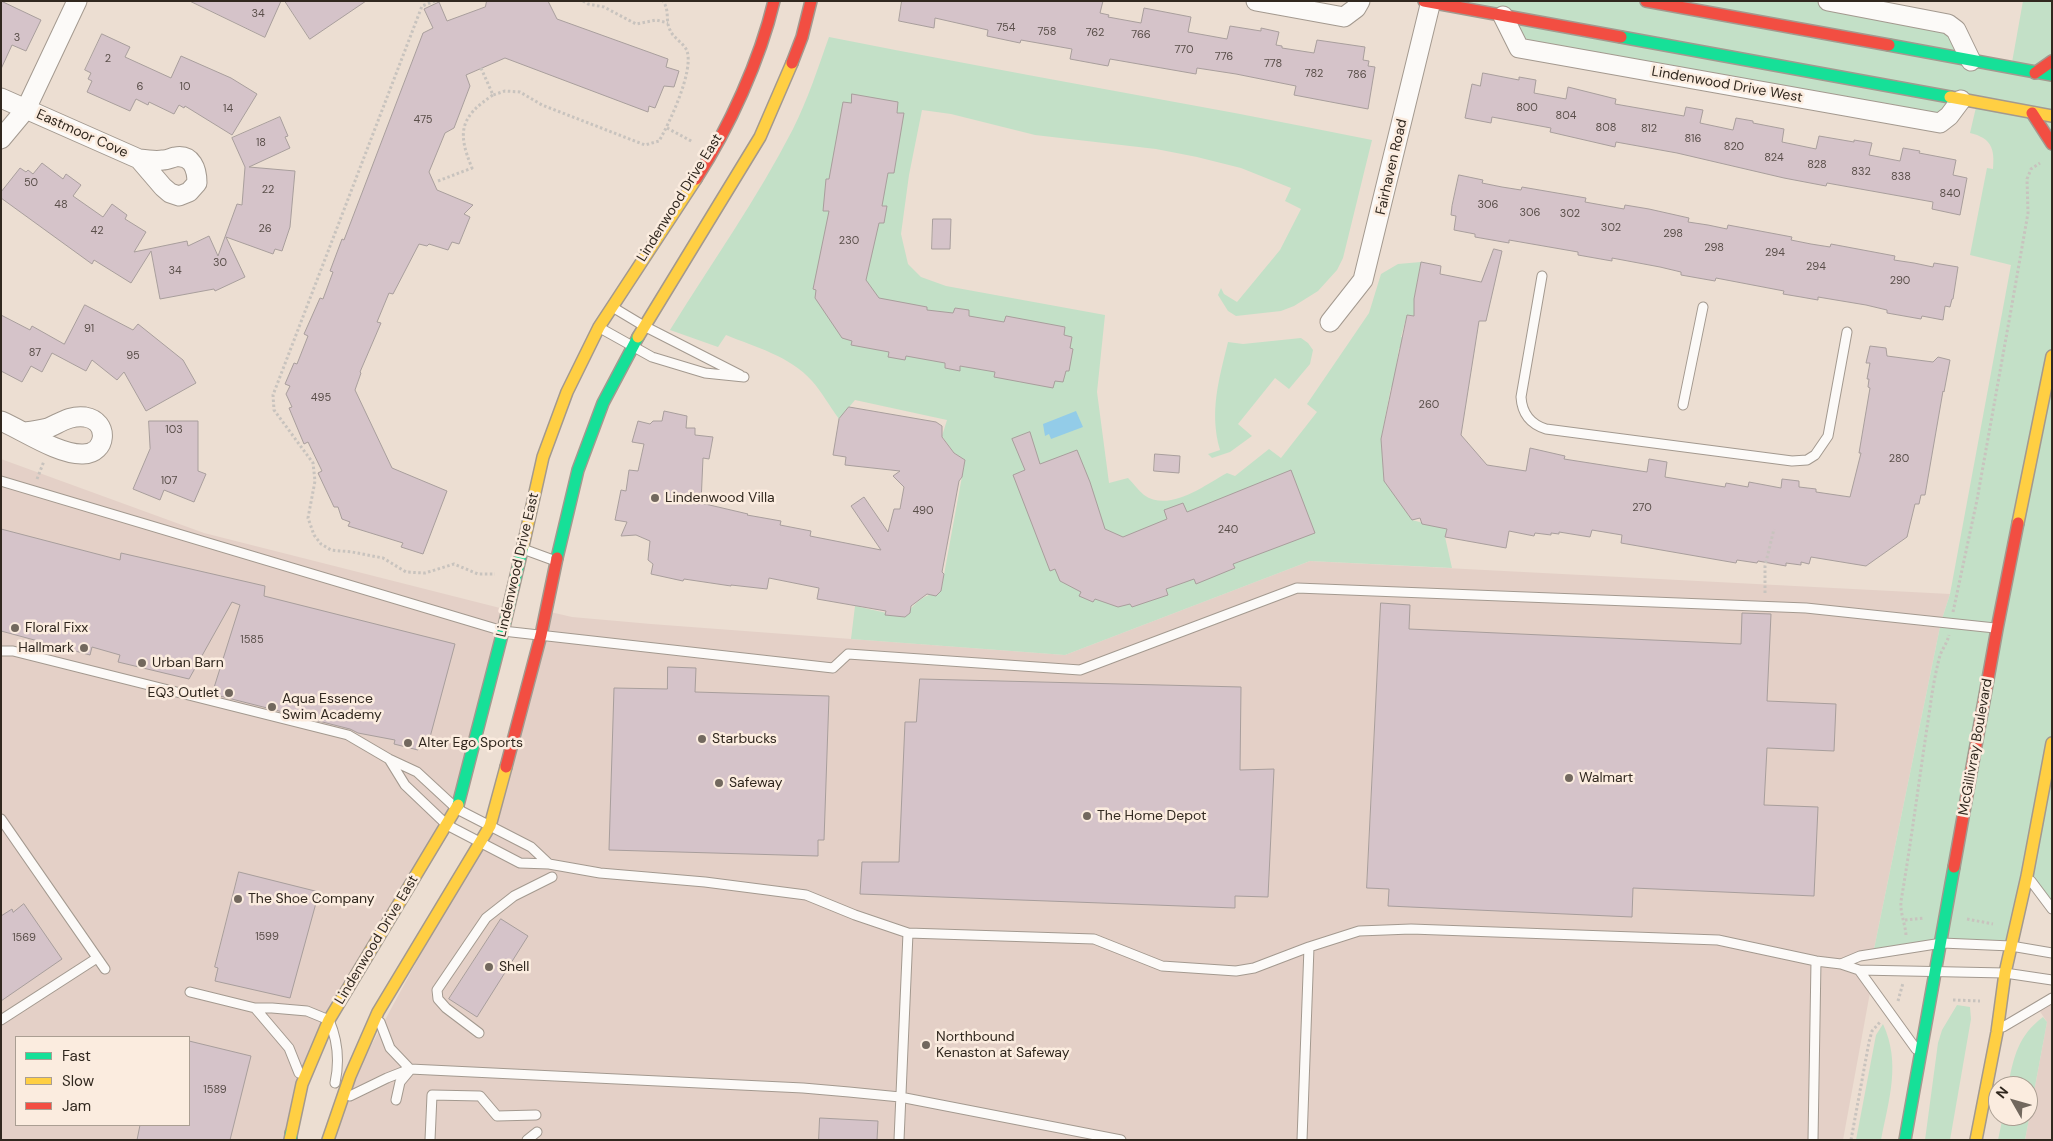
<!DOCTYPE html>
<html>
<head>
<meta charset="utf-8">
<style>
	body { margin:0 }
	#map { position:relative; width:2053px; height:1141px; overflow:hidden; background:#ecded2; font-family:"DM Sans",sans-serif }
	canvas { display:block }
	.frame { position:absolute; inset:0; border:2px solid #31281f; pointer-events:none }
	.legend { position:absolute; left:15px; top:1036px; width:175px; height:90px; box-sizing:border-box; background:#fbecdf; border:1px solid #aa9e92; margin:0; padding:6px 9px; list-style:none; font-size:15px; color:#31281f }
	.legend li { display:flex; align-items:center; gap:10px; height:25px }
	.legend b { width:25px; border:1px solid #aa9e92 }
	.north { position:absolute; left:1988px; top:1076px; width:50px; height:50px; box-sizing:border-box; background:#fbecdf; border:1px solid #aa9e92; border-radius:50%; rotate:308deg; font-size:14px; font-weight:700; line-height:20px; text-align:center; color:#31281f }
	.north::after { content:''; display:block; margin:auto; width:18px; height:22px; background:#72685e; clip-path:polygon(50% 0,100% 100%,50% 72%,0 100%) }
</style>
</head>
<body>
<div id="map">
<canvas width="2053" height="1141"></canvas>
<div class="frame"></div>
<ul class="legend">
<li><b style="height:6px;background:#16e098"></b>Fast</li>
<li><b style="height:6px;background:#ffcf43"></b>Slow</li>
<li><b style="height:6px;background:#f24e42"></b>Jam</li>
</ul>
<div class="north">N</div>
</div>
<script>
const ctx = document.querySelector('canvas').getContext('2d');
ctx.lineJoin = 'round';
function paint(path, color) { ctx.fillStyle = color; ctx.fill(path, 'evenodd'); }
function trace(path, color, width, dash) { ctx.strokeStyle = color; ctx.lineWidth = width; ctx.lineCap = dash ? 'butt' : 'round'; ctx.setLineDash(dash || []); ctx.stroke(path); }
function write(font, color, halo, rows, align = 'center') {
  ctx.font = font + ' "DM Sans",sans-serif'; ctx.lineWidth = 5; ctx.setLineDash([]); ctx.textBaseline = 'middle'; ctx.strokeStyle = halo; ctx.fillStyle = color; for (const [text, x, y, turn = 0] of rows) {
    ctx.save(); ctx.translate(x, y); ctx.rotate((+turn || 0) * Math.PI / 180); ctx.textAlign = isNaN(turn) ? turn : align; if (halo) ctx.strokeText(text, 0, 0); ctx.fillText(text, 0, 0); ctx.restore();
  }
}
paint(new Path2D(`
	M1,459L204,533L508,610L457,809L329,1020L290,1140H1ZM16,1037H189V1125H16Z
	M1310,561L1950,594L1941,622L1873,954L1841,964L1859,970L1871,987L1843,1140H328L339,1105L490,826L546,611L572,617L651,624L1065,655Z
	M2052,998V1140H2025L2047,1022L2037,1007Z`), '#e4d0c7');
paint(new Path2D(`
	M1424,1H1828L1948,24L1971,61L2011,68L2023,1H2052V909L2027,876L2011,946L1942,943L1873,954L1941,622L1950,594L2011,265L1970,255L1987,168L1993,169C1995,148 1991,138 1970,133L1977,103L1949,116L1519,48L1502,16Z
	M829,37C1009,73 1191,103 1372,140L1343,258L1337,270L1318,291L1294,306L1281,311L1236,316L1228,311L1218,295L1221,288L1224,294L1237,302L1280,250L1301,209L1285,201L1291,188L1241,168L1197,157L1156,149L1035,135L951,114L922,110L909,175L901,234L908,264L921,277L946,286L1105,315L1097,392L1109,483L1128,478C1133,483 1138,490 1144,495C1169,513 1205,485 1227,473L1235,476L1269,449L1281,458L1317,412L1307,404L1369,313L1381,274L1398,264L1421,262L1414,299V316L1407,315L1401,337L1408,338L1406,349L1399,348L1396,368L1400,387H1391L1381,439L1384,480L1412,520L1447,529L1445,537L1452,568L1310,561L1065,655L851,639L855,606L905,617C914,602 924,595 941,591L965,460L954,453L942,436L947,420L855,400L839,419C830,407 822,392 812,381C790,356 755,347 726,335L718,347L670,330C711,264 757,199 793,129C808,99 818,68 829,37Z
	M1301,338L1308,343L1313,350L1310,364L1289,389L1275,378L1238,424L1252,436L1230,452L1212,458L1208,454L1220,450C1209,412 1219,379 1228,342L1243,344Z
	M1957,1005L1970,1007L1971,1019L1950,1140H1925L1938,1043L1942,1030Z
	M2043,1017L2047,1022L2025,1140H1998L2003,1116H2028V1086H2008C2014,1056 2018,1036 2043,1017Z
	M1883,1024C1901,1063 1889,1099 1881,1140H1856L1876,1035Z`), '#c3e0c7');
paint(new Path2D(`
	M1076,411L1083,427L1051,439L1049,434L1045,436L1043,424Z`), '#93cce8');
const building = new Path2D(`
	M1,1L41,20L26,51L12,45L1,69Z
	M190,1H281L265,37Z
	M285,1H366L310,39Z
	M487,1H548L557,19L668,59L666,67L679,71L674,87L664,86L655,108L649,106L648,112L505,58L466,75L470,86L454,128L445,133L429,172L437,190L473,205L464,214L470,217L459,244L452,242L448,250L429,244L427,246L419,244L393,294L389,293L377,322L381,323L360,372L361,373L355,390L392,468L447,491L423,554L401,547L403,543L348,526L350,522L342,519L338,507H334L318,473L322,471L308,442L304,444L289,408L292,407L286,394L290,386L285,384L294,363L297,364L308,336L304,334L320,298L323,299L333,272L330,271L342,239L344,240L423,33L433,28L424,9L439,2L447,21L485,7Z
	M902,1H1103L1100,13L1109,15L1108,17L1141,23L1144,8L1191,17L1188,32L1227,39L1230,26L1261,31V28L1279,32L1276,45L1282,46V48L1314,53L1317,40L1365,47L1363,60L1369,61L1368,66L1375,67L1368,109L1294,95L1296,86L1236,74L1197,68L1196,74L1110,59L1108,66L1070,59L1072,49L1021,40L1020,43L987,36L988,30L935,18L934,28L899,21Z
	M102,34L130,47L125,57L171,78L181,56L231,78L257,94L232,135L185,106L184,108L179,105L174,114L149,102L148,105L136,99L130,111L87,92L92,81L88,79L91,73L85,70Z
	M1483,73L1519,80V77L1536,80L1534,93L1566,99L1568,87L1616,99L1615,104L1684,116L1686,107L1703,110L1700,123L1733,130L1736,118L1753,121V123L1784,129L1782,142L1816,149L1819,136L1854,142V140L1872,143L1869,155L1900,161L1903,148L1920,151L1919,153L1956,160L1953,175L1967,178L1960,215L1932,209L1933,202L1827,183L1826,186L1784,178L1677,153L1616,142L1615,147L1550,132L1551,128L1492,117L1491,123L1465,118L1472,84L1480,86Z
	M852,94L898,102L897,113H904L894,173H888L882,206H887L884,223H879L866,280L879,298L927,307V310L953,313L955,308L969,310V316L1004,322L1006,316L1065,327L1064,335L1072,337L1070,348L1073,349L1069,371H1066L1063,382L1055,381L1053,388L994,377L995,372L960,366V371L945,368V363L906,356L905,360L888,357L889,352L851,345L852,341L842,338L815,298L816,290L813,289L829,211H823L826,179H829L843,102L851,103Z
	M280,117L288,136L285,137L290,148L249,167L295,171L290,227L282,251L275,249L273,254L226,237L245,277L215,291L214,289L160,299L151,251L131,283L94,260L92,264L1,198V192L20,168L26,172L28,170L33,174L42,163L63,179L66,174L81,185L73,196L103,217L112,204L127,215L125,219L146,232L134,252L187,241L188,246L209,236L218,256L237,204L242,205L245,167L232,138Z
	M1459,175L1483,180L1482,183L1502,187L1521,190L1522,187L1586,198L1585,202L1624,209L1625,205L1649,209L1689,218L1688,222L1708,225L1727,229L1728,225L1792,237L1791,240L1811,244L1830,247L1831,244L1895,256L1894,260L1914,263L1933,267L1934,263L1958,267L1953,299H1952L1950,307L1945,306L1943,320L1922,316L1921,319L1887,313V310L1866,305L1818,297V300L1801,297L1783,294L1784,291L1716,278L1715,281L1681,275V272L1660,267L1612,258V261L1578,255V252L1509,240V243L1475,237V234L1454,230L1456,216L1451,215L1452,206Z
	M933,219H951L950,249H932Z
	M1494,249L1502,251L1486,321H1479L1461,435L1487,465L1526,471L1530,448L1565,456L1564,459L1647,472L1649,459L1667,462L1665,477L1725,487L1726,483L1748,487L1749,482L1781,488L1782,479L1799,481V487L1816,489V492L1850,497L1861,453H1859L1870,388L1868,387L1869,379H1867L1870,363H1866L1870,346L1886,348L1887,356L1933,362L1938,357L1950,360L1944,392L1943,391L1925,495H1921L1919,504H1915L1907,537L1866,566L1811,557L1809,564L1801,562V565L1786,563V566L1758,561L1757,563L1737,560L1736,563L1621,543L1622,535L1592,530L1590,537L1559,532V534L1551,533V535L1535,533L1534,536L1509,531L1506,548L1445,537L1447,529L1422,524L1420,518L1412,520L1384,481L1381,439L1407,315L1414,316V299L1421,262L1441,266L1440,274L1481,282Z
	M85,305L133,330L138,324L183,360L196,383L146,411L124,372L117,380L92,360L86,371L52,353L42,372L31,366L22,382L1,371V315L30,330L32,326L64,344Z
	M849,407L936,422L942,426V437L954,453L965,460L962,477L959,481L942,572L944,574L941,591L936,596L927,594L911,606L910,613L905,617L885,615L886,611L817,599L819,588L769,578L767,589L731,585V586L684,579L683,581L651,574L653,564L648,560L650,541L636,535L621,536L627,522L615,520L621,490L626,491L629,470L638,471L644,444L632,442L638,421L650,424L653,421H662L664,411L687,416L686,428H695V435L713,437L709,459L703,458L701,503L748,514L747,515L781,521L780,525L811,531L810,536L881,550L851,506L864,497L888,532L894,509H900L904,487L893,476L900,471L845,465L846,457L833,455L839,419Z
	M149,421H198V471L206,474L194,502L164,490L160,500L133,489L150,449Z
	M1030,432L1040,464L1077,450L1090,482L1105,529L1123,537L1167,519L1164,510L1183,503L1187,512L1291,470L1315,533L1233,564L1235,568L1196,584L1194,579L1166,589L1168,595L1132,607L1130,604L1118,607L1095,599L1093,602L1079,596L1081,592L1060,581L1055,569L1050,571L1013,475L1025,470L1012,439Z
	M1155,454L1180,456L1179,473L1154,471Z
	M1,529L120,560L121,553L265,586L264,596L455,644L429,741L420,739L418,750L394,744L395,740L358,733L350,729L212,694L240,605L232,602L189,679L118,662L120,655L92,647L90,655L1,631Z
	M1381,603L1410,605L1409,629L1741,644L1742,613L1771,614L1767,701L1836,704L1834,751L1767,748L1764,805L1818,807L1814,896L1633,888L1632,917L1388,906L1389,889L1367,888Z
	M668,667L696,668L695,692L829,696L824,840H818V856L609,850L614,688L667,689Z
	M920,679L1241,687L1240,770L1274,769L1268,897L1235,896V908L860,894L862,862H899L905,722H916Z
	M239,872L319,892L290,998L215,981L218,968L215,967Z
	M24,904L62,959L1,1001V916L12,909L13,912Z
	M501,919L528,936L477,1017L449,999Z
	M189,1041L251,1056L230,1140H137L140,1125H189Z
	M820,1118L878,1121L877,1140H819Z`);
paint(building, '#d5c3c9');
trace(building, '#a89e9c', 1);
const lane = new Path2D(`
	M1542,276L1521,397C1522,413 1530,424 1546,429L1792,461L1807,460L1815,455L1828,436L1847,332
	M614,308L644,326L740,375
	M600,328L652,357L705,373L744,377
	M1683,405L1703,307
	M1,481L503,631L833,668L848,654L1080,670L1297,588L1806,608L1995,628
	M523,549L553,560
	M1,651H13L348,735L389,759L417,772L457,809L531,847L549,864
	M389,759L405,785L447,825L520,863L549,864L600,873L705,882L806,895L855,915L908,933L1094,939L1162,966L1236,971L1254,968L1309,947L1359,931L1411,929L1718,940L1816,961L1841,964L1859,970L2005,973L2052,980
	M1,819L105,969
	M2031,881L2052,909
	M1841,964L1860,956L1942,943L2011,946L2052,953
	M1859,970L1916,1049
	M190,992L255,1008H272L307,1011L329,1020C338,1041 340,1060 335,1083
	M255,1008L289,1048L299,1073
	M1,1020L97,958
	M380,1022L390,1048L410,1069
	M2003,1027L2052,998
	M479,1033L446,1008L438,999L437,990L486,918L514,896L552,877
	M350,1096L387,1078L410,1069L803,1088L849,1092L900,1097L1121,1140
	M396,1100L400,1082L410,1070
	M430,1140L432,1095L480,1096L497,1116L536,1115
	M527,1140L537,1132
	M899,1140L908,933
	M1302,1140L1309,947
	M1813,1140L1816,961`);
const street = new Path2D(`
	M1256,1L1344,17L1356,8L1360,1
	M1828,1L1948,24L1956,30L1971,61
	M1503,16L1519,48L1940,123L1949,116L1961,100
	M1,98L139,159L163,187L170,193L179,196L189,192L197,183C197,169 192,154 175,157C171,158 167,160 163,160C156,161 147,160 139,159
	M1,139L26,109L77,1
	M1330,322L1363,280L1431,1
	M1,421C24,431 59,455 83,454C107,454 110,421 85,417C70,415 60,423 48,428C40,430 33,431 25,432`);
const fast = new Path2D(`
	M1621,37L1950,97
	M1889,45L2052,75
	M557,558L578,470L603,403L638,337
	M458,805L503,631L523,546
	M291,1133V1140
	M1905,1140L1954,867`);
const slow = new Path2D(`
	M1950,97L2052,116
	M638,337L760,137L792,63
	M2018,523L2052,356
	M523,546L543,457L567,392L599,327L696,179
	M290,1140L302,1084L329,1020L458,805
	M328,1140L350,1076L378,1012L490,826L506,767
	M1976,1140L1997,1032L2005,973L2027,876L2052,743`);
const jam = new Path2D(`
	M1424,1L1621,37
	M1646,1L1889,45
	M792,63L802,37L811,1
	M2035,73L2052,61
	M2032,113L2052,144
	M696,179C729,128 760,60 774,1
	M506,767L541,635L557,558
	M1954,867L1997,629L2018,523`);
trace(lane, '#a3998f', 11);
trace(street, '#a3998f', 21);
trace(fast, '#a3998f', 14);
trace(slow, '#a3998f', 14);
trace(jam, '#a3998f', 14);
trace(new Path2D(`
	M435,1L422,6L273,395L274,410L313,463L315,481L308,518L314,535L321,544L331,550L352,552L383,558L406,572L425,573L454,564L478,574H495
	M583,1L588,4L604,7L636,24L656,20L668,23
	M481,68L493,95L505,91L520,92L542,105L645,145L659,141C669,124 694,71 687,51C684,43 673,38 670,30C665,20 670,11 663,1
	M667,128L693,142
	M438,181L472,168C457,132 460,117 493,95
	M37,479L44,461
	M1765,593V566L1774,529
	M1953,612L1977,500L2011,310L2028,213L2027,179L2031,169L2040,163
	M1967,919L1993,924
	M1905,920L1924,918
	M1906,935C1905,923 1900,913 1901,901C1912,837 1920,772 1930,708C1932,692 1935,675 1939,659C1941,650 1947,644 1949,635
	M1953,1000L1980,1001
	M1898,1001L1903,983
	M1851,1140L1869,1042L1872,1031L1881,1021`), '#c8c3be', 3, [2.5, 2.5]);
trace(lane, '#fcfaf8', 9);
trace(street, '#fcfaf8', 19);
trace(fast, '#16e098', 11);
trace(slow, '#ffcf43', 11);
trace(jam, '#f24e42', 11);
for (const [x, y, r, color] of [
	[655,498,5,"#72685e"],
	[15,628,5,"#72685e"],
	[84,648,5,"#72685e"],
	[142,663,5,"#72685e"],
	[229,693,5,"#72685e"],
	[272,707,5,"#72685e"],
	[702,739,5,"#72685e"],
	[408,743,5,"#72685e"],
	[1569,778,5,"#72685e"],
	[719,783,5,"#72685e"],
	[1087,816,5,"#72685e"],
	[238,899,5,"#72685e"],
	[489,967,5,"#72685e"],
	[926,1045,5,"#72685e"]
]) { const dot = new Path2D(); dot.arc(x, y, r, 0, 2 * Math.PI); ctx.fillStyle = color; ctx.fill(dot); trace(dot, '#fbecdf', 2); }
write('11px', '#5a4f4a', null, [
	["34",258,14],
	["754",1006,28],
	["758",1047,32],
	["762",1095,33],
	["766",1141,35],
	["3",17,38],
	["770",1184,50],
	["776",1224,57],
	["2",108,59],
	["778",1273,64],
	["782",1314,74],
	["786",1357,75],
	["6",140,87],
	["10",185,87],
	["800",1527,108],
	["14",228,109],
	["804",1566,116],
	["475",423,120],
	["808",1606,128],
	["812",1649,129],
	["816",1693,139],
	["18",261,143],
	["820",1734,147],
	["824",1774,158],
	["828",1817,165],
	["832",1861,172],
	["838",1901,177],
	["50",31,183],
	["22",268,190],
	["840",1950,194],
	["48",61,205],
	["306",1488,205],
	["306",1530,213],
	["302",1570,214],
	["302",1611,228],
	["26",265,229],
	["42",97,231],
	["298",1673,234],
	["230",849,241],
	["298",1714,248],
	["294",1775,253],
	["30",220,263],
	["294",1816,267],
	["34",175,271],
	["290",1900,281],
	["91",89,329],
	["87",35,353],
	["95",133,356],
	["495",321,398],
	["260",1429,405],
	["103",174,430],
	["280",1899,459],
	["107",169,481],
	["270",1642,508],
	["490",923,511],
	["240",1228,530],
	["1585",252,640],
	["1599",267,937],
	["1569",24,938],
	["1589",215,1090]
]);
write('14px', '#31281f', '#fbecdf', [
	["Lindenwood Drive West",1727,85,10],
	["Eastmoor Cove",82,134,24],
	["Fairhaven Road",1392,167,-77],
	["Lindenwood Drive East",680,198,-58],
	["Lindenwood Drive East",518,565,-77],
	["McGillivray Boulevard",1976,747,-80],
	["Lindenwood Drive East",377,940,-59]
]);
write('14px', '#31281f', '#fbecdf', [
	["Lindenwood Villa",665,498],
	["Floral Fixx",25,628],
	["Hallmark",74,648,"right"],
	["Urban Barn",152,663],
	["EQ3 Outlet",219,693,"right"],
	["Aqua Essence",282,699],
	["Swim Academy",282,715],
	["Starbucks",712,739],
	["Alter Ego Sports",418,743],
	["Walmart",1579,778],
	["Safeway",729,783],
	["The Home Depot",1097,816],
	["The Shoe Company",248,899],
	["Shell",499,967],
	["Northbound",936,1037],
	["Kenaston at Safeway",936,1053]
], 'left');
</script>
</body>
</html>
